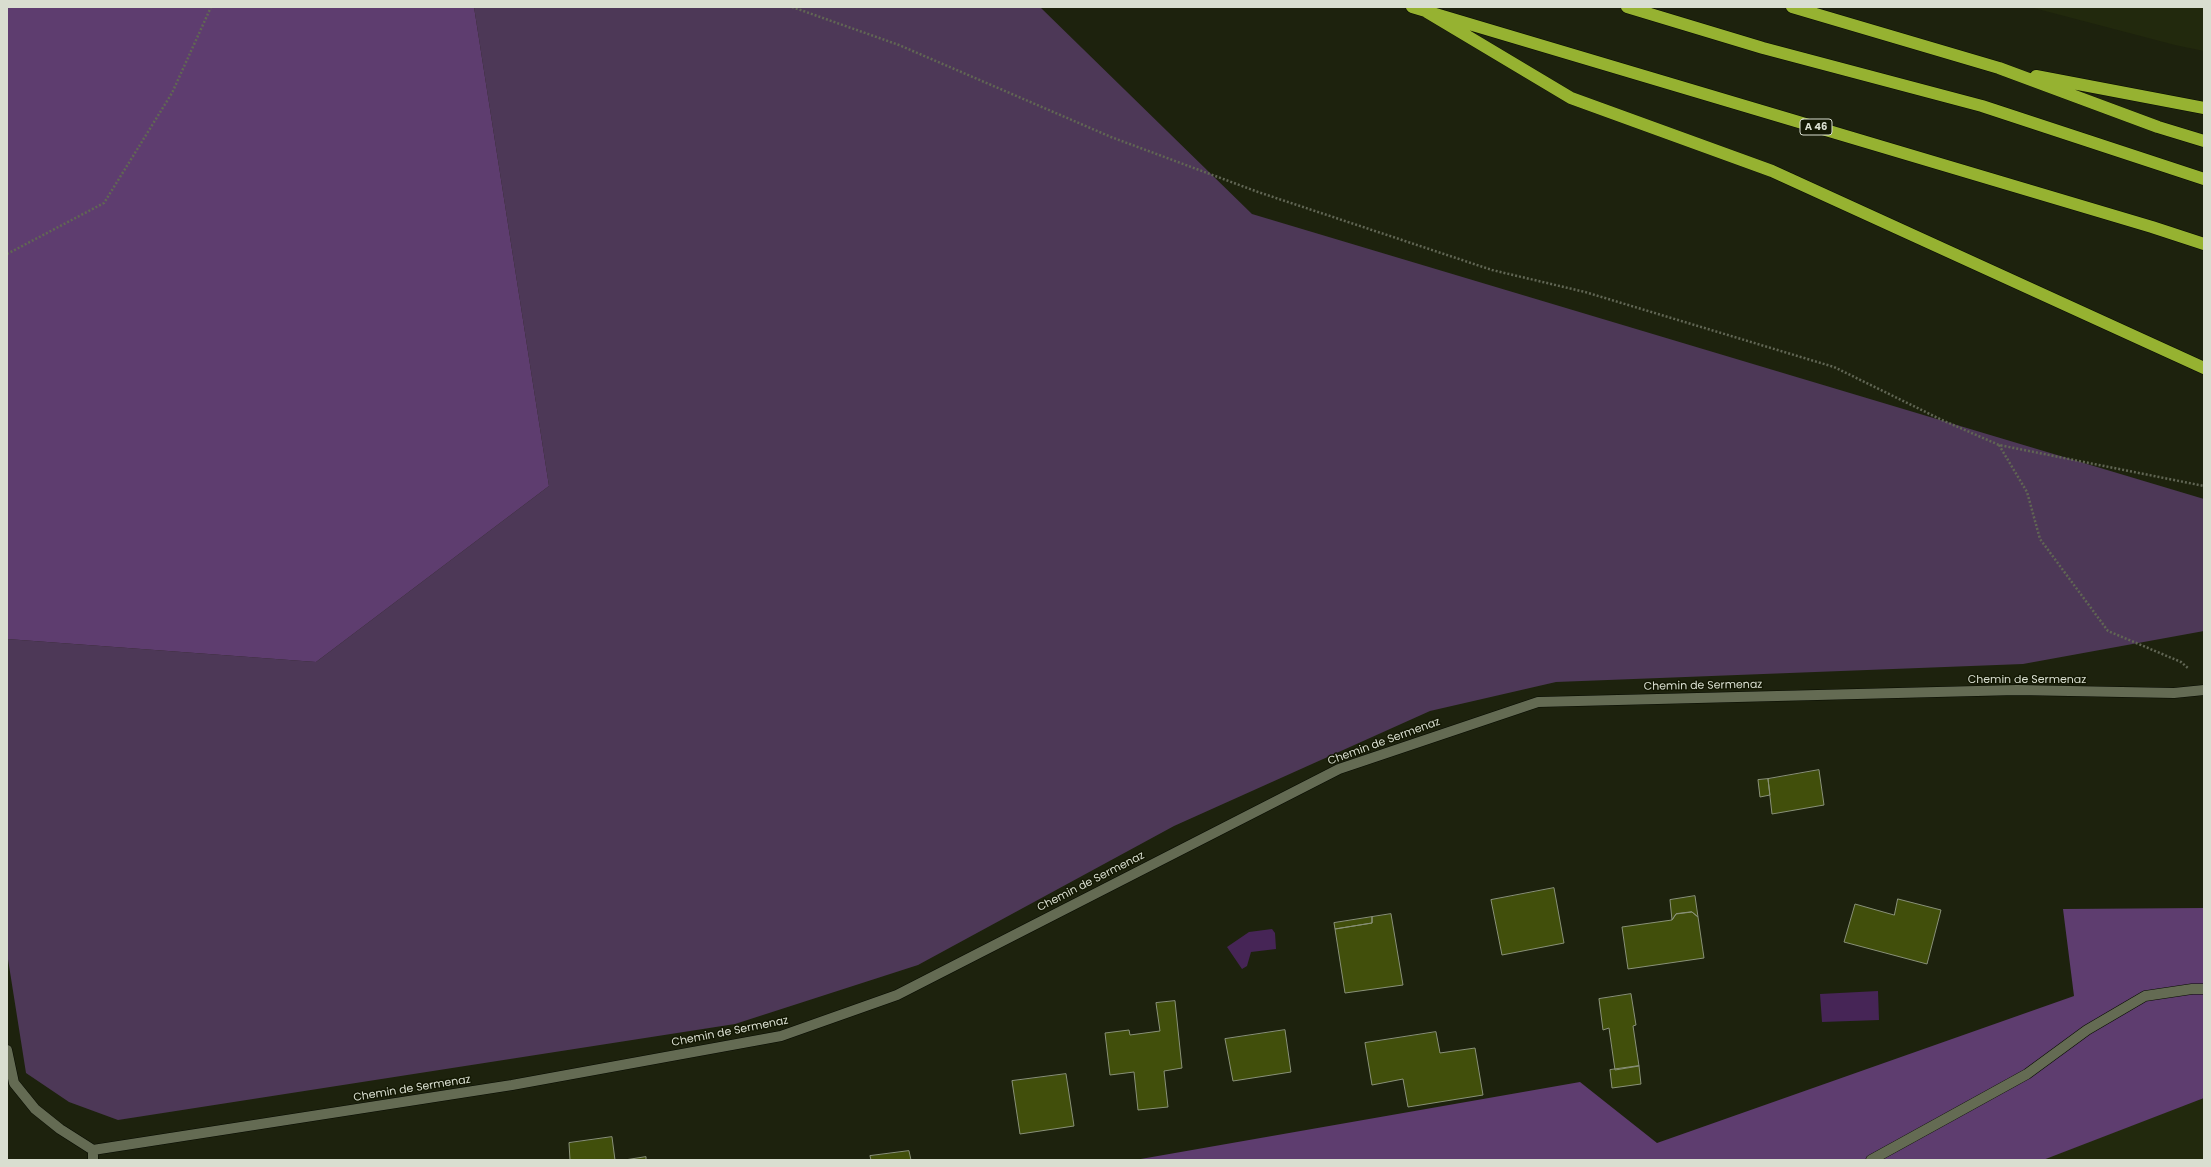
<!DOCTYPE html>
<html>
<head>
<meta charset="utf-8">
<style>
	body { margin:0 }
	#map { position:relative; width:2211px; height:1167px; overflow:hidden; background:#1d220d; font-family:Poppins,sans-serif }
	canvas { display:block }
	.frame { position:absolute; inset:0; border:8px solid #d9ded0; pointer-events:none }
</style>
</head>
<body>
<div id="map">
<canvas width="2211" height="1167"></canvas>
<div class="frame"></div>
</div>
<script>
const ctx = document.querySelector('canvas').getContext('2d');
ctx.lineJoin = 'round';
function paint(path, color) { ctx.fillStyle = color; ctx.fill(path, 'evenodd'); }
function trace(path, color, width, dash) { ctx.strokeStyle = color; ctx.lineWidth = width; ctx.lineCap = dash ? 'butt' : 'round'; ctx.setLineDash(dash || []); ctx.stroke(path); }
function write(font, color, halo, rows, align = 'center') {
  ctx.font = font + ' Poppins,sans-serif'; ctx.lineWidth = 3; ctx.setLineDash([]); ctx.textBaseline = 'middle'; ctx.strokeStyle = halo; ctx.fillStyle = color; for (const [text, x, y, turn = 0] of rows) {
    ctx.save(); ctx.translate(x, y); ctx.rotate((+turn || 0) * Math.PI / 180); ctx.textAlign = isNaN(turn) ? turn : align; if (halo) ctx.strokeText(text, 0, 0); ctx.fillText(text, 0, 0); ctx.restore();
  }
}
paint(new Path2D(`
	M2030,7H2204V51L2175,45Z
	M2204,1098V1160H2043L2046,1158Z`), '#22290d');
paint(new Path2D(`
	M474,7H1040L1252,214L2204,499V631L2023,664L1556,682L1430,711L1174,826L918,965L735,1024L118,1120L69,1102L26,1073L7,953V639L316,662L549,486Z`), '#4d3857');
paint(new Path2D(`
	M7,7H474L549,486L316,662L7,639Z
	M2204,908V1098L2043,1160H1135L1580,1082L1657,1143L2074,996L2063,909Z`), '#5e3d6f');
paint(new Path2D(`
	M1272,929L1275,933L1276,949L1251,952L1247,966L1242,969L1227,947L1249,932Z
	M1878,991L1879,1020L1822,1022L1820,994Z`), '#462556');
const building = new Path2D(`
	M1819,770L1824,805L1772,814L1768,779Z
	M1768,779L1770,795L1760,797L1758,780Z
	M1554,888L1564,943L1502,955L1491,900Z
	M1695,896L1698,917L1692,912L1676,914L1672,920L1670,900Z
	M1898,899L1941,910L1927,964L1844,942L1855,904L1894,915Z
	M1692,912L1698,917L1704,958L1628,969L1622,927L1672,920L1676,914Z
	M1391,914L1403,985L1345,993L1335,929L1372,923V917Z
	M1372,917V923L1335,929L1334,923Z
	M1631,994L1636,1025L1633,1026L1639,1066L1615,1070L1609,1028L1603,1030L1599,999Z
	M1175,1001L1182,1068L1164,1071L1168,1107L1138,1110L1134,1072L1110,1075L1105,1033L1129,1030L1130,1035L1160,1031L1156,1003Z
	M1285,1030L1291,1072L1233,1081L1225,1039Z
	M1436,1032L1440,1053L1475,1048L1483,1095L1408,1107L1403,1079L1372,1085L1365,1043Z
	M1639,1066L1641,1084L1612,1088L1610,1070Z
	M1066,1074L1074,1126L1020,1134L1012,1081Z
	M612,1137L615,1160H570L569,1143Z
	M909,1151L911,1160H871L870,1156Z
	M646,1157V1160H625Z`);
paint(building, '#414f0b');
trace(building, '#899178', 1);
const service = new Path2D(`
	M1871,1160L2027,1074L2087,1030L2145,996L2192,989H2204`);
const minor = new Path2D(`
	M7,1050L14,1083L35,1109L60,1129L93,1150L512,1085L781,1036L897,995L1339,769L1538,702L2017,690L2174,693L2204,690
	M93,1150V1160`);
const motorway = new Path2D(`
	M1412,7L2152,227L2204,244
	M1627,7L1763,48L1982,106L2204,179
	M1792,7L1999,68L2158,127L2204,141
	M1427,12L1571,98L1772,171L2204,368
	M2036,76L2204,108`);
trace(service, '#070b00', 11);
trace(minor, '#070b00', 11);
trace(motorway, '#070b00', 13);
trace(new Path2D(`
	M792,7L899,45L1111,137L1258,192L1492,270L1585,292L1834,367L1942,420L1999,445L2204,486
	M7,254L104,203L172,93L211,7
	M1999,445L2027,492L2040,539L2108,631L2181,662L2188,668`), '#616654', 2.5, [2, 2]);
trace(service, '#646b53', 10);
trace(minor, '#646b53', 10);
trace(motorway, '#96b231', 12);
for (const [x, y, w] of [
	[1816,127,32]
]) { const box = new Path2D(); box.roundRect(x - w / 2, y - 8, w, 16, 3); ctx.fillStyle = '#141904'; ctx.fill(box); trace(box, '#d9ded0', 1); }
write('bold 10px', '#d9ded0', null, [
	["A 46",1816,127]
]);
write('11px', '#d9ded0', '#141904', [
	["Chemin de Sermenaz",2027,680],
	["Chemin de Sermenaz",1703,686,-1],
	["Chemin de Sermenaz",1384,742,-20],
	["Chemin de Sermenaz",1091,882,-27],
	["Chemin de Sermenaz",730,1032,-11],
	["Chemin de Sermenaz",412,1089,-9]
]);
</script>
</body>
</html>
